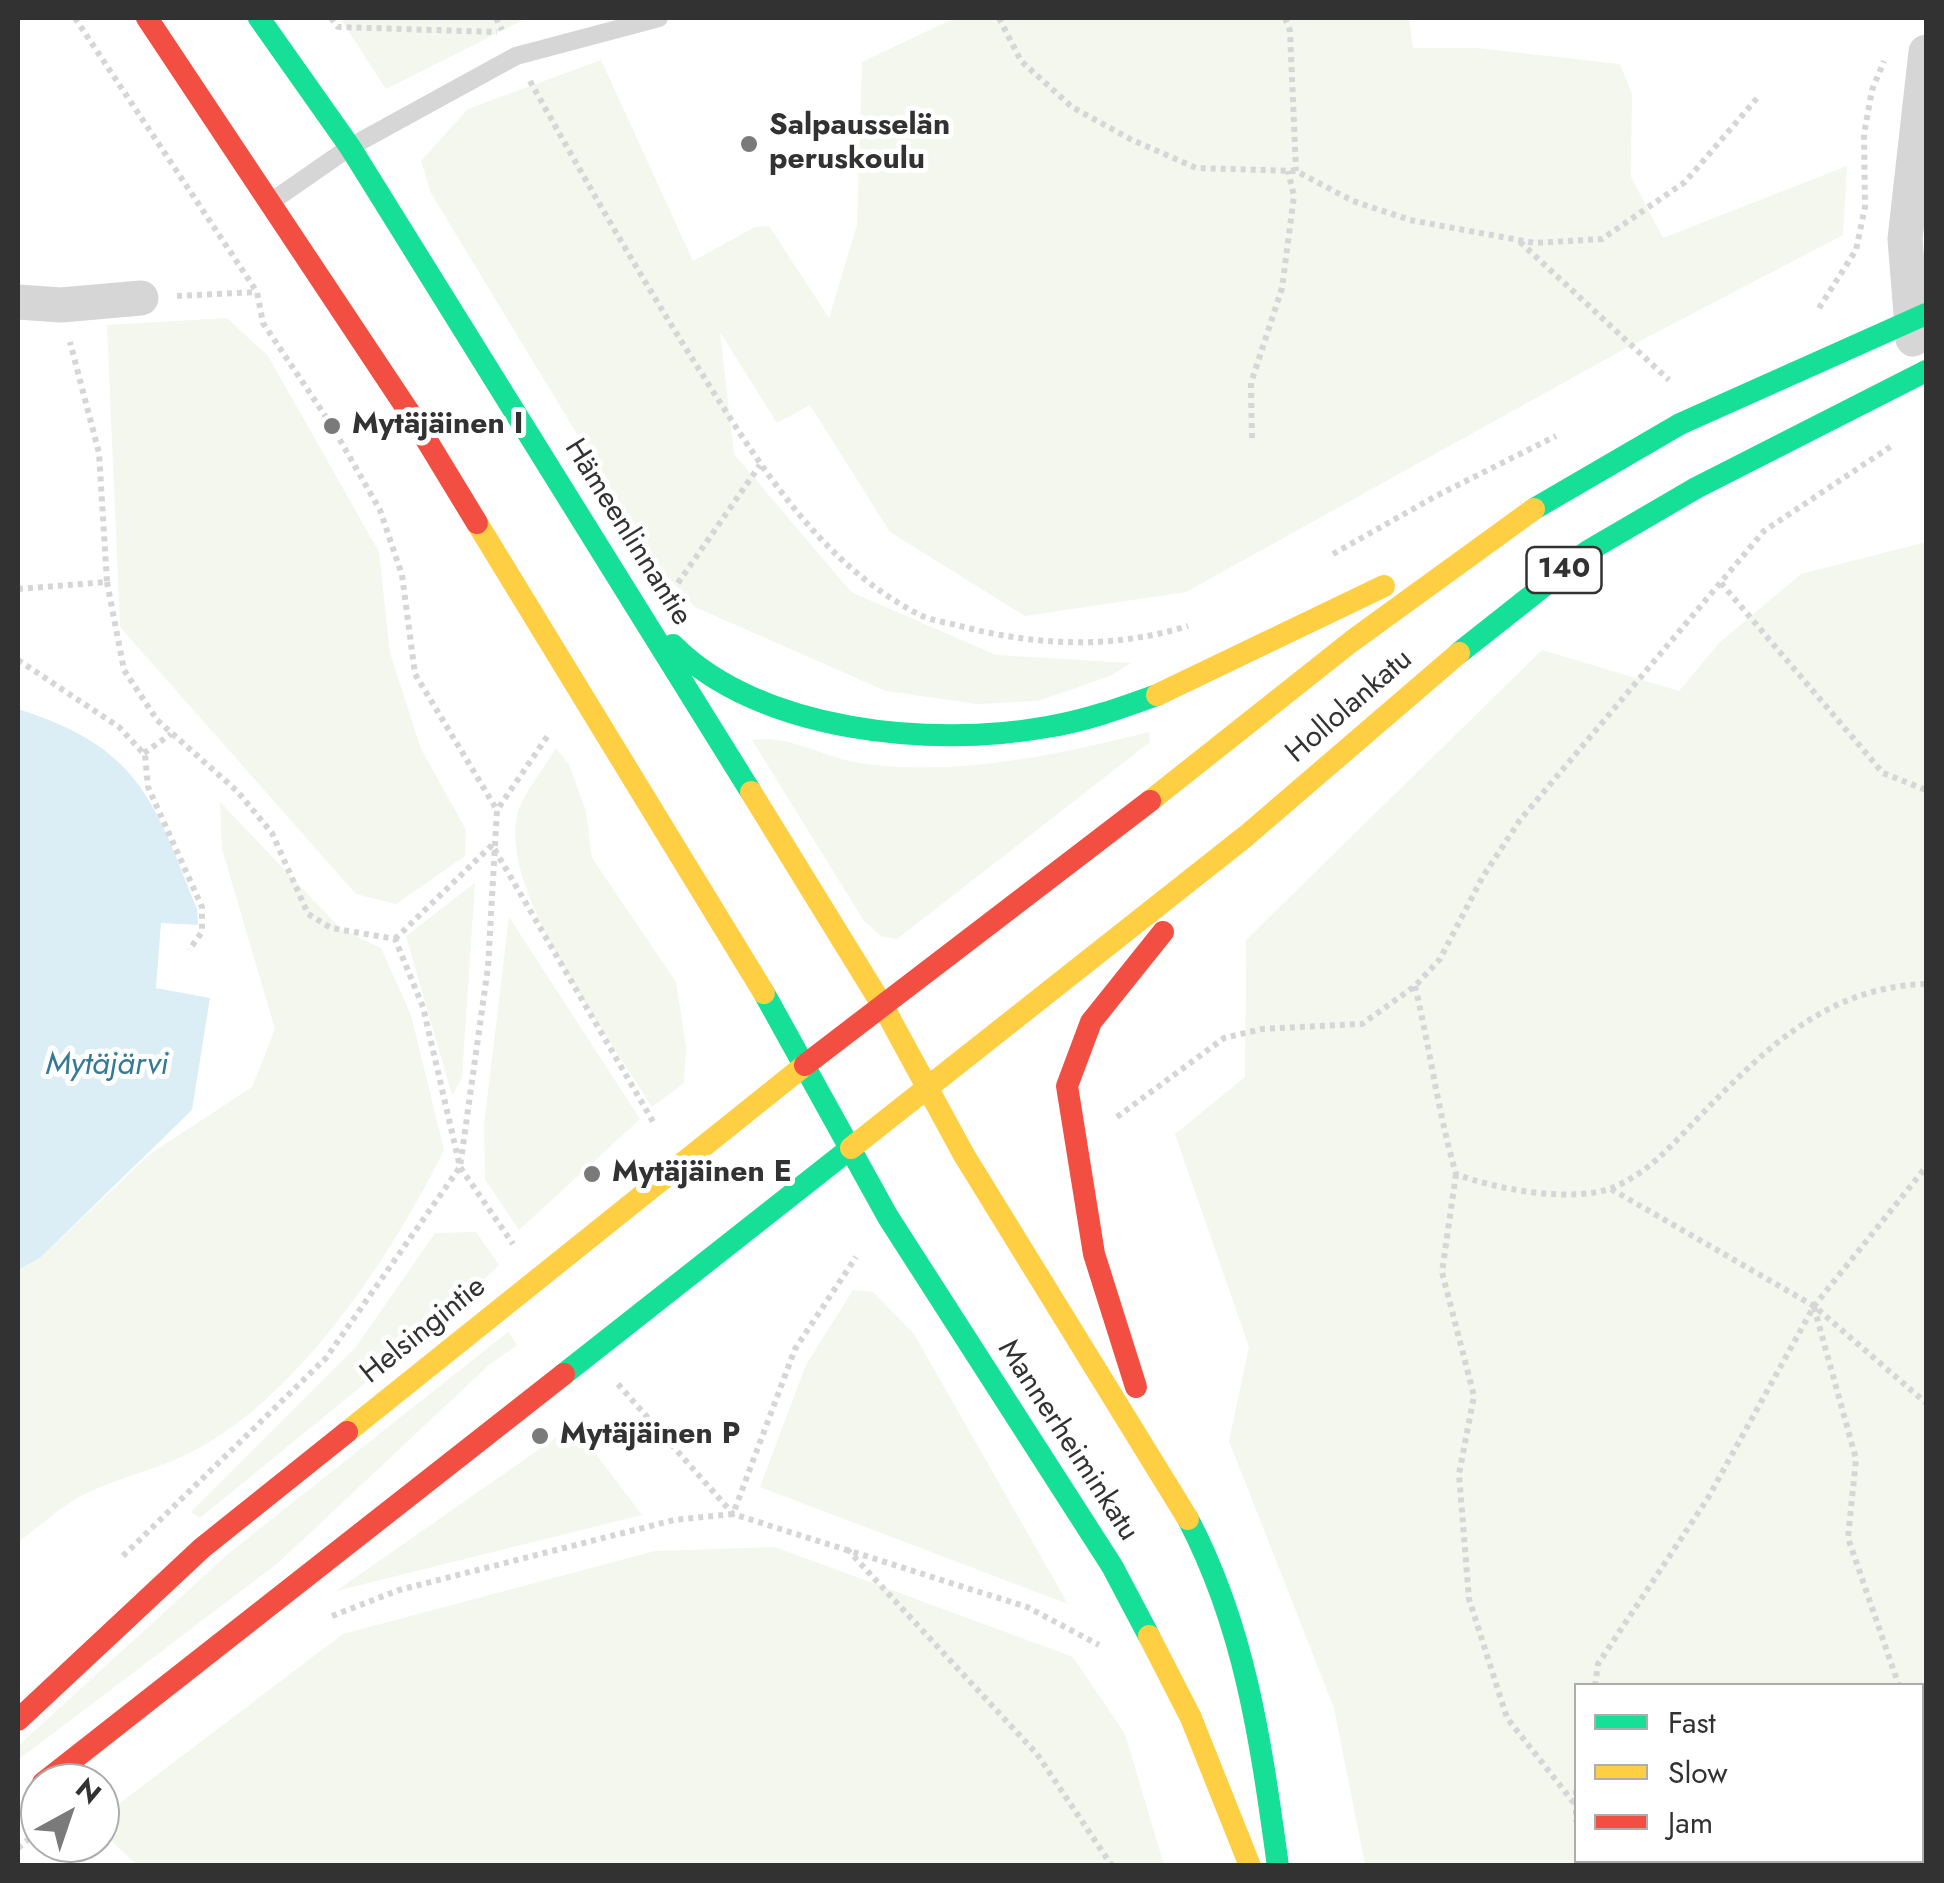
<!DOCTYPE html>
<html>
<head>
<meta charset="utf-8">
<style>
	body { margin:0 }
	#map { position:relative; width:1944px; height:1883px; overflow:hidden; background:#fff; font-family:Jost,sans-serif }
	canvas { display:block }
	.frame { position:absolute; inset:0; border:20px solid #323232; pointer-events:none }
	.legend { position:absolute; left:1574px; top:1683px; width:350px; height:180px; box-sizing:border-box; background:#fff; border:2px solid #adadad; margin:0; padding:12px 18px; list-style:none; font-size:30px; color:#323232 }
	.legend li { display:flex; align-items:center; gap:20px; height:50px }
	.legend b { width:50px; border:2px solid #adadad }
	.north { position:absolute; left:20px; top:1763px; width:100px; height:100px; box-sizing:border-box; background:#fff; border:2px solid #adadad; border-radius:50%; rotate:40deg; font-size:28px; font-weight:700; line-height:40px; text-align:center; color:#323232 }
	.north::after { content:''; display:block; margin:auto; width:35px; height:45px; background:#7a7a7a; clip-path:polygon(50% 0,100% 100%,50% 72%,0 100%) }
</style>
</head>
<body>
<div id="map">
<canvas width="1944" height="1883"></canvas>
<div class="frame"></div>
<ul class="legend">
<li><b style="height:12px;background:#16e098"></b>Fast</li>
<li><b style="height:12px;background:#ffcf43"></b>Slow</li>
<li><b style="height:12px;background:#f24e42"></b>Jam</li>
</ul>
<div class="north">N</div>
</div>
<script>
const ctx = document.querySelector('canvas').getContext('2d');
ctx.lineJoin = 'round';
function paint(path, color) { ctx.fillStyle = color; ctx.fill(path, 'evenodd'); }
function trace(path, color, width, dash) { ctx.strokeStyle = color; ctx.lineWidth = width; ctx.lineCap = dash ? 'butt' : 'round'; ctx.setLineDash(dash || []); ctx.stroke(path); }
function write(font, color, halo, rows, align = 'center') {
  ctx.font = font + ' Jost,sans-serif'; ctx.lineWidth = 10; ctx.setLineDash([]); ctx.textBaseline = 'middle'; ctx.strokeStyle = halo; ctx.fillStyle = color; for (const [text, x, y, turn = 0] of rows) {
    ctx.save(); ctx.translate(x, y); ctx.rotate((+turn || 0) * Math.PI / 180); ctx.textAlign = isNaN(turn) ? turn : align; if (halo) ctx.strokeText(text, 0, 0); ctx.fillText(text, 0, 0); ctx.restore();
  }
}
paint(new Path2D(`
	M340,18H527L386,89Z
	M955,18H1409L1413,48H1476L1620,64L1632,94L1631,177L1663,238L1847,166L1843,235L1617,353L1186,592L1025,616L890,532L810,405L777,423L720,332L734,454L851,592L996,655L1131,663L1110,676L1038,701L977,704L886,691L695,607L654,561L431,193L421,161L468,109L601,60L693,261L755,227L769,226L829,318L857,225L862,62Z
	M227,318L268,356L379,552L390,653L421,749L466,830L465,856L396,904L356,894L120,627L107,325Z
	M1926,542V1865H1365L1334,1708L1229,1441L1249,1347L1175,1134L1245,1077L1246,940L1542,650L1679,691L1719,643L1801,574ZM1576,1686H1922V1860H1576Z
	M1149,732L1150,742L897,939L882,937L864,921L752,740C791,734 827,760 865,764C960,776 1057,755 1149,732Z
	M556,748L569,765L586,811L592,858L676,982L686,1047L684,1083L652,1107C612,1041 499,892 517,816C523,793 544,769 556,748Z
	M220,802L341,929L381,948L411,1015L444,1150C393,1253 303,1391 199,1448C162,1469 117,1477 79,1497C58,1509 38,1528 18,1542V1270L40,1258L150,1154L252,1087L275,1029L222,849Z
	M475,883L462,1078L452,1095L406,936Z
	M509,917L640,1119L519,1230L485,1179L484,1125Z
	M476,1232L499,1265L429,1331L200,1518L191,1512L356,1347L435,1233Z
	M853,1290L873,1292L914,1334L1068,1604L760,1487L806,1365Z
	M508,1332L517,1345L489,1365L278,1563L18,1760V1746L229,1553Z
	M574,1425L642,1515L336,1591Z
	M775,1547L1073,1657L1125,1734L1164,1865L138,1866L100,1830V1818L343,1634L655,1551Z`), '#f3f7ee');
paint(new Path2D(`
	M18,709C140,748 153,799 197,909L198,925L161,923L156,988L210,998L192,1110L40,1258L18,1270Z`), '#dbeef5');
trace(new Path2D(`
	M75,18L257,292L263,323L332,426L380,510L402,575L415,674L497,810
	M331,18L338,27L497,32
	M496,18L502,30
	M999,18L1021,61L1072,107L1132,140L1196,168L1296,171L1353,201L1410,220L1535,243L1602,239L1685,182L1758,97
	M1285,18L1290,31L1296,171
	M530,81C583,176 637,271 695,363C755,457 816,562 920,615C933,621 950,623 964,627C1039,646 1113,649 1188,626
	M1520,242L1669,380
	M177,296L257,292
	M1819,308L1856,250L1865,207L1864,134L1872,90L1884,61
	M1252,438L1251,383L1282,288L1294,196L1288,171
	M1333,554L1436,496L1556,436
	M107,582L124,670L157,720L237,791L272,833L308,914L331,928L395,939L423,1007L460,1167L513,1244
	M678,583L760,465
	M1721,583L1883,773L1926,790
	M18,589L107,582L99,453L70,342
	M18,660L119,727L145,755L148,787L202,907V932L189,950
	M144,753L171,734
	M395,939L492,845L655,1125
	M1415,986C1430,1049 1438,1112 1456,1174C1495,1189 1573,1204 1614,1187C1648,1173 1671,1146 1696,1120C1763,1051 1825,987 1926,984
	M1117,1117L1224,1038L1262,1029L1362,1024L1415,986L1440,959L1482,878L1520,820L1764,531L1893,445
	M1456,1174L1442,1272L1474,1396L1459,1474L1469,1599L1507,1718L1574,1803
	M1611,1189L1814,1306L1926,1403
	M1814,1307L1856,1459L1848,1538L1899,1686
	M618,1384L733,1514L1027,1607L1099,1645
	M847,1549L1037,1754L1112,1866
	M123,1556L326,1358L460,1167L488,967L497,810L549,734
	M332,1616L399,1590L674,1520L733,1514L795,1349L856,1257
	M1595,1686L1598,1664L1708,1498L1814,1306L1926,1167
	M1576,1790V1822
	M18,1848L40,1830
	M1922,1859V1866
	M1581,1860L1582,1866`), '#d6d6d6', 6, [5, 5]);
trace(new Path2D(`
	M275,199L350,147L516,56L659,18`), '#d6d6d6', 18);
trace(new Path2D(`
	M18,302L61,305L141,298
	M1913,339L1905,239L1926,52`), '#d6d6d6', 35);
trace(new Path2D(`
	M259,18L350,147L751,792
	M1534,509L1680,424L1926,314
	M673,645C759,732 933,748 1047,727C1085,721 1121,708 1157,695
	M1459,653L1588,551L1696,488L1926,371
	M764,993L888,1217L1112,1566L1149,1636
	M564,1374L851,1148
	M1188,1519C1246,1630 1261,1744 1278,1866`), '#16e098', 22);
trace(new Path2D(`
	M477,523L764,993
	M1157,695L1384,586
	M751,792L884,1008L964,1155L1188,1519
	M1150,801L1352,641L1534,509
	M851,1148L1246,836L1459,653
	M347,1432L805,1065
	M1149,1636L1191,1718L1250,1866`), '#ffcf43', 22);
trace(new Path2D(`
	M147,18L415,421L477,523
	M805,1065L1150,801
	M1136,1387L1094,1254L1067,1086L1091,1022L1163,932
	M18,1720L202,1548L347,1432
	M43,1783L564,1374`), '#f24e42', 22);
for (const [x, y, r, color] of [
	[749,144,10,"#7a7a7a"],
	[332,426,10,"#7a7a7a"],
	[592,1174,10,"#7a7a7a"],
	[540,1436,10,"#7a7a7a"]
]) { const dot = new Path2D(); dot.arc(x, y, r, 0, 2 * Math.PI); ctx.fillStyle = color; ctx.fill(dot); trace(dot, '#fff', 4); }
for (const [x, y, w] of [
	[1564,570,75]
]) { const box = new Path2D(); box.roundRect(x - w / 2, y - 23, w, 46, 8); ctx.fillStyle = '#fff'; ctx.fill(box); trace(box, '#323232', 2.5); }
write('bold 28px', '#323232', null, [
	["140",1564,570]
]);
write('bold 30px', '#323232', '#fff', [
	["Salpausselän",769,127],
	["peruskoulu",769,161],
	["Mytäjäinen I",352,426],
	["Mytäjäinen E",612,1174],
	["Mytäjäinen P",560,1436]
], 'left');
write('30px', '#323232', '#fff', [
	["Hämeenlinnantie",627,533,58],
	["Hollolankatu",1350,707,-41],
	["Helsingintie",424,1331,-39],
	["Mannerheiminkatu",1067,1441,57]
]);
write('italic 32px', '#347a98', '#fff', [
	["Mytäjärvi",107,1066]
]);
</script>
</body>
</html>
